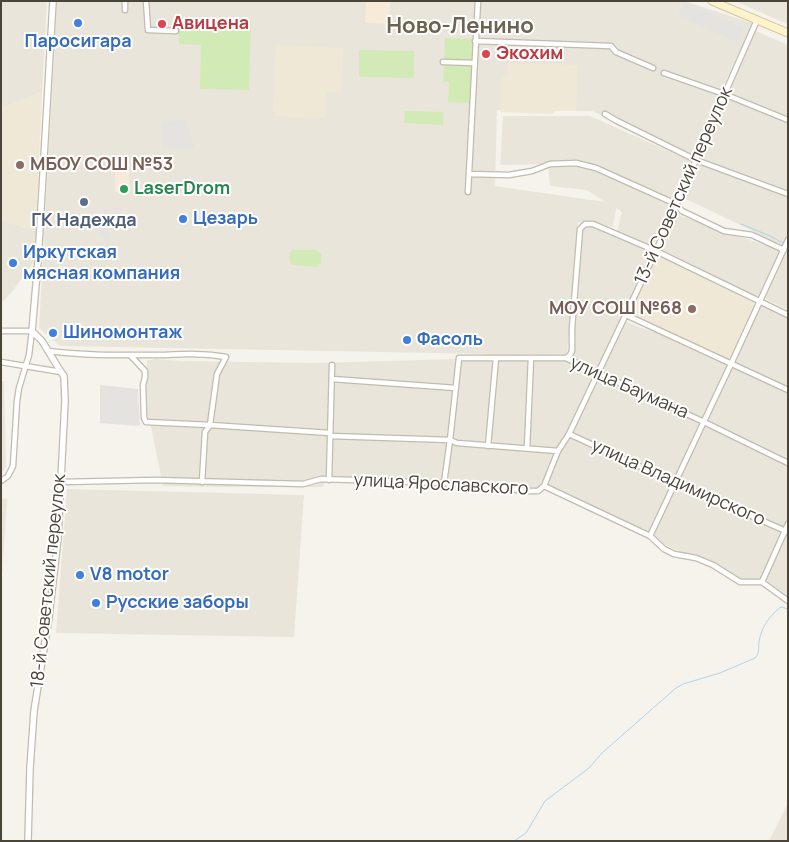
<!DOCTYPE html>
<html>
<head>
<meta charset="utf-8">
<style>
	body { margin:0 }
	#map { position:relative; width:789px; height:842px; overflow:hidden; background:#f6f3ec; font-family:Manrope,sans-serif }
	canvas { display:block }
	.frame { position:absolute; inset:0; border:2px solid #4b4439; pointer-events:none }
</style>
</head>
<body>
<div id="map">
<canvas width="789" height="842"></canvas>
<div class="frame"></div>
</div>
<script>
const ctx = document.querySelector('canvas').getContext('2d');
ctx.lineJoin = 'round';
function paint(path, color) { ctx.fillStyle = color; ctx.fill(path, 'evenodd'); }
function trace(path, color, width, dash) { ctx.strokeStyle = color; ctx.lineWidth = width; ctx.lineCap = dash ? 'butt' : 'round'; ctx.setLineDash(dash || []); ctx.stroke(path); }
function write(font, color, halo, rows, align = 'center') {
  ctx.font = font + ' Manrope,sans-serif'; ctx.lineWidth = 4; ctx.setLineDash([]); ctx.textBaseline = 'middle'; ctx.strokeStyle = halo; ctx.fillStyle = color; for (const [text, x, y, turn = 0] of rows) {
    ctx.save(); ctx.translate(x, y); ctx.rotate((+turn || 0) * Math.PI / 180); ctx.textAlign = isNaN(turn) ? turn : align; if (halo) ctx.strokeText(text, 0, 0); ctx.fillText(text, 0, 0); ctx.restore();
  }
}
paint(new Path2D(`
	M1,1H47L42,92L1,109Z
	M57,1H684L752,23L692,156L592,111L497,110L495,186L605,202L587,190L550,186L548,164L500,165L503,116H590L695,163L756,31L788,45V310L766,299V298L760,296L759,297L726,282L659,248L675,214L767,246L771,240L701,206L683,198V197L679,195L653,246L617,231L622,212L616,208L613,227L578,222L567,355L519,354L558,358L598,371V370L570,357L573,356L575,351L573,327L582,230L586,227L592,226L653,252L625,321L636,326L696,346L708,326L746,338L762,300L788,313V604L761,586L747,580H740L731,573L672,548L544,489L327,478L325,479L323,487H210L163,486L150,422H148L146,390L147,384V360H153L154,359L182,361L316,363L456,359L459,358L488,354L60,346L39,328Z
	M735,1H788V24L769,16Z
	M1,220L36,231L35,260L12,292L1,303Z
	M1,381H4L6,466L1,476Z
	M67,489L304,495L294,637L56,633Z
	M1,498L7,499L1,590Z
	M788,803V841H768H769Z`), '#eae5da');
paint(new Path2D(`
	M366,1H390V24L365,23Z
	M115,160H129V192H115Z`), '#f7ead8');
paint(new Path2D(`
	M276,45L343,48L341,92H326L325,118L273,116Z
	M508,63L578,65L576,111L556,110L552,114L501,112L502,75H507Z
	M42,92L36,231L1,220V109Z
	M657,255L756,304L729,361L629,314Z`), '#efe8d6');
paint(new Path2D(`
	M194,20L251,21L249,90L200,89L201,45L179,44V23L193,24Z
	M445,38L473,39V61L444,60Z
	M359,50L414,51V78L359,77Z
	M444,64L472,65L470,103L448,102L449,82H443Z
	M405,111L444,112L443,125L404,123Z
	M293,250H317L321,254V263L317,267L292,265L290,263C290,258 288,252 293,250Z`), '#d2eab5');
paint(new Path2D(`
	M684,2L743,27L737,42L678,16Z
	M185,119L195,148L162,147V123Z
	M102,210H110L108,256H98L99,243H105V237L100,236Z
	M100,385L138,389L140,426L100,423Z`), '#e5e3e0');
trace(new Path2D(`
	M741,224L770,236L785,244
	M514,841L526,833L545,801L589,768L602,753L676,688L683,684L720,673L755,658C760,653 758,649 759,642C761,628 769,616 781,607L788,609`), '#a9d4f2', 1);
const minor = new Path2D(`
	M146,1L148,30L176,31
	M125,10V1
	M475,41L611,46L616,52L653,68
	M443,62L474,63
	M664,73L724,94L788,120
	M605,114L617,121L696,160L788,194
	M469,174L509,175L532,171L550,164L576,163L596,168L676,204L682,211L724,231L752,235L784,250
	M468,192L478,1
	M626,315L788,390
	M1,331H32L29,355L19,388L17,401L13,466L8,476L1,481
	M48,351C87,356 125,355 164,355C185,354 205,353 226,357L217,374L210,425L205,432L202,482
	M130,355L145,371V377L143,385L144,418L146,422L210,425L330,433
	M566,358L570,355L572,351V328L580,229L585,224H593L656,251L788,315
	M1,362L61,372
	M332,379L456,388
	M569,434L676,483L788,532
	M330,436L450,440L457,443L558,451
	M488,446L496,358
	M527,448L531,358
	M329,480L332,365
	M62,482L155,480L303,484L321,479L444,483L529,491H538L544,486L558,451L569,434L656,251L757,20
	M444,483L450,440L459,358H566L704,422L788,463
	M544,486L650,536L664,549L674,554L696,558L713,565L740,582H762L788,601
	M650,536L731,364L788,240
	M762,582L788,524`);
const tertiary = new Path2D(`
	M28,841L30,768L34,711L49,617L58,538L65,401L64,376L61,372L42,341L32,331L38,261L53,1`);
const secondary = new Path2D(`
	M712,1L788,33`);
trace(minor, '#c2bbae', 7);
trace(tertiary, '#c2bbae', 8);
trace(secondary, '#d6c79b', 9);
trace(minor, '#fff', 4.5);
trace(tertiary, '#fff', 5.5);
trace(secondary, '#fff3cd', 7);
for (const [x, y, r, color] of [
	[78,23,5,"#3f7fe0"],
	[162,24,5,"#e0444e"],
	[486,54,5,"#e0444e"],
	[20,165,5,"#8d6e63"],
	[124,189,5,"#2e9e5b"],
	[84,202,5,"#5c6f8a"],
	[183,219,5,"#3f7fe0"],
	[13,263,5,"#3f7fe0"],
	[692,309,5,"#8d6e63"],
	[53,333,5,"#3f7fe0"],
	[407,340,5,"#3f7fe0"],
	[80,575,5,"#3f7fe0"],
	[96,603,5,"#3f7fe0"]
]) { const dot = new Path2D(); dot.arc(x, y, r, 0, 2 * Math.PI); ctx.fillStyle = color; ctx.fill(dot); trace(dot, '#fff', 2); }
write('bold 18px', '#be3a42', '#fff', [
	["Авицена",172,24],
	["Экохим",496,54]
], 'left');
write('bold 18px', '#366cbe', '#fff', [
	["Паросигара",78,42,"center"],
	["Цезарь",193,219],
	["Иркутская",23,253],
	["мясная компания",23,274],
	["Шиномонтаж",63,333],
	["Фасоль",417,340],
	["V8 motor",90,575],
	["Русские заборы",106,603]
], 'left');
write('bold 18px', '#785e54', '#fff', [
	["МБОУ СОШ №53",30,165],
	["МОУ СОШ №68",682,309,"right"]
], 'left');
write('18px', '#4b4439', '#fff', [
	["13-й Советский переулок",684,186,-66],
	["улица Баумана",629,388,24],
	["улица Владимирского",678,483,24],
	["улица Ярославского",441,485,3],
	["18-й Советский переулок",49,581,-84]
]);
write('bold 18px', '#27864d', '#fff', [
	["LaseгDrom",134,189]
], 'left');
write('bold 18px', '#4e5e75', '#fff', [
	["ГК Надежда",84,221]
]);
write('bold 22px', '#6e6250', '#fff', [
	["Ново-Ленино",460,27]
]);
</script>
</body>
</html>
